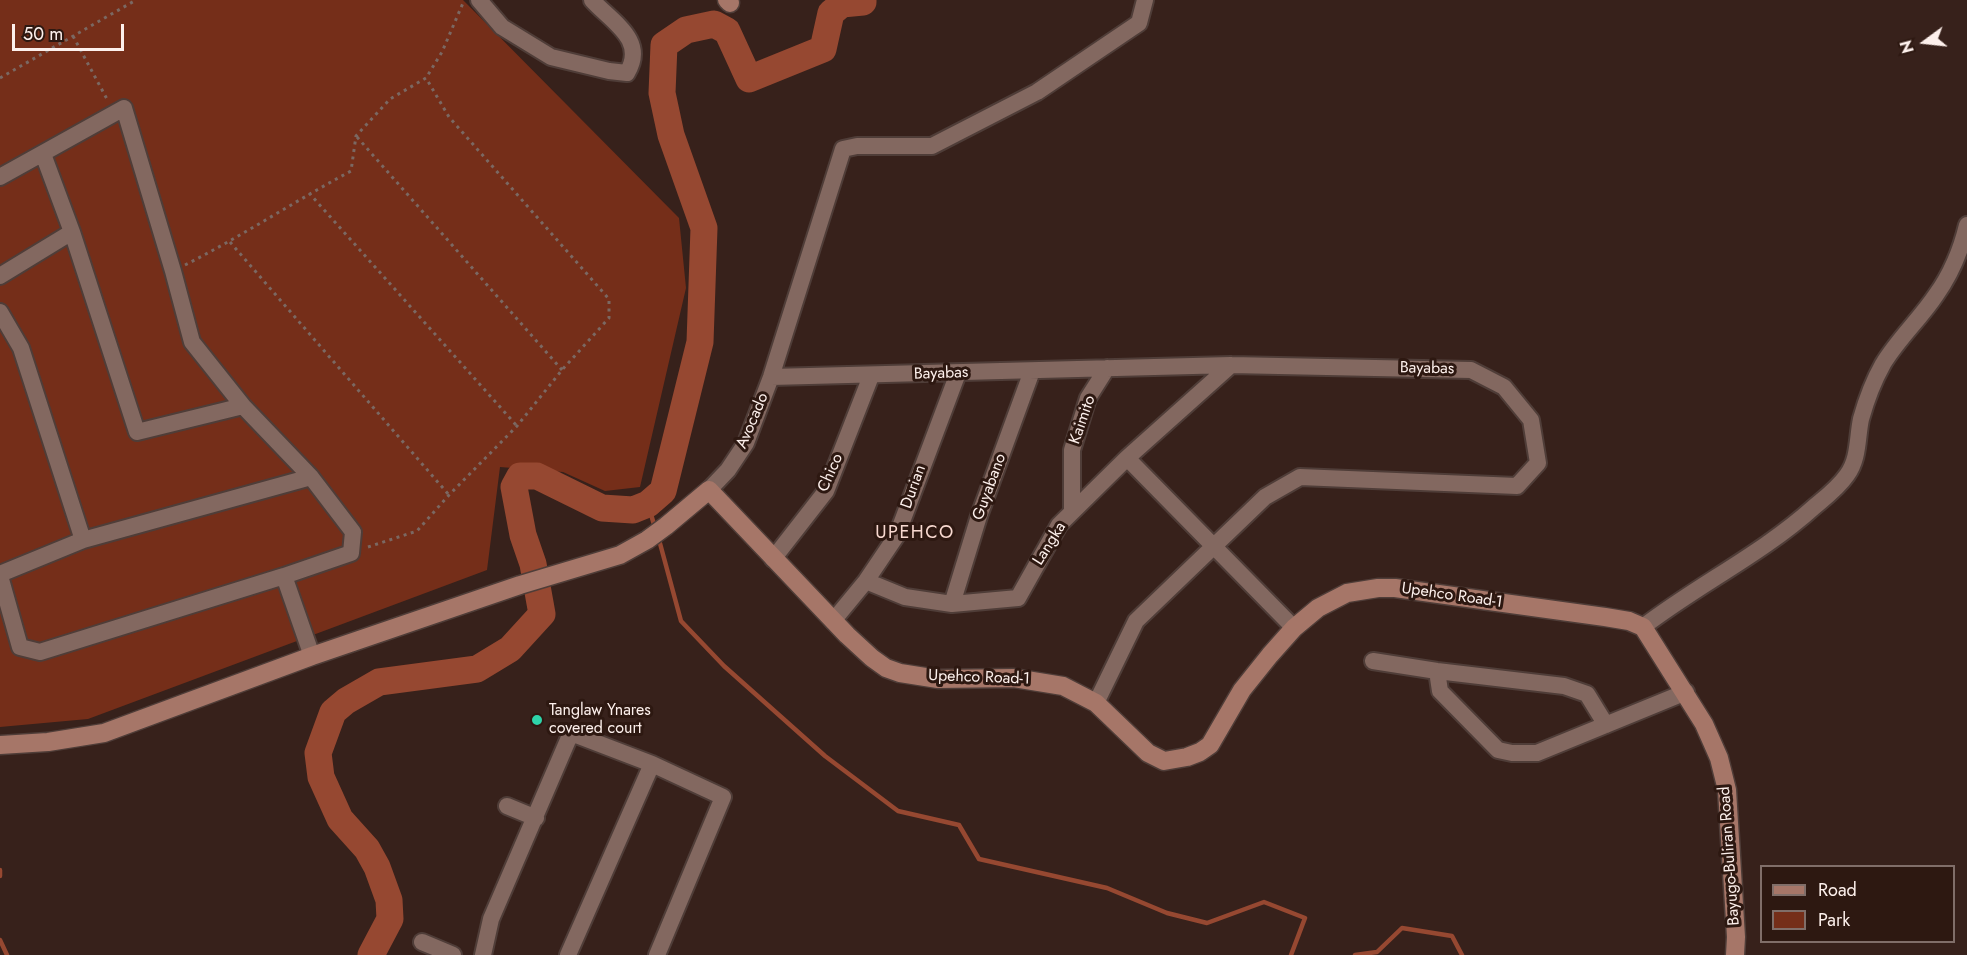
<!DOCTYPE html>
<html>
<head>
<meta charset="utf-8">
<style>
	body { margin:0 }
	#map { position:relative; width:1967px; height:955px; overflow:hidden; background:#37211b; font-family:Jost,sans-serif }
	canvas { display:block }
	.legend { position:absolute; left:1760px; top:865px; width:195px; height:78px; box-sizing:border-box; background:#2d1811; border:2px solid #806e69; margin:0; padding:8px 10px; list-style:none; font-size:18px; color:#fdf0ec }
	.legend li { display:flex; align-items:center; gap:12px; height:30px }
	.legend b { width:30px; border:2px solid #806e69 }
	.north { position:absolute; left:1895px; top:12px; width:60px; height:60px; -webkit-text-stroke:4px #2d1811; paint-order:stroke; rotate:255deg; font-size:16px; font-weight:700; line-height:24px; text-align:center; color:#fdf0ec }
	.north::after { content:''; display:block; margin:auto; width:21px; height:27px; background:#fdf0ec; clip-path:polygon(50% 0,100% 100%,50% 72%,0 100%) }
	.scale { position:absolute; left:12px; top:24px; width:112px; height:27px; box-sizing:border-box; border:3px solid #fdf0ec; border-top:0; padding-left:8px; font-size:18px; line-height:21px; white-space:nowrap; color:#fdf0ec; -webkit-text-stroke:4px #2d1811; paint-order:stroke }
</style>
</head>
<body>
<div id="map">
<canvas width="1967" height="955"></canvas>
<ul class="legend">
<li><b style="height:8px;background:#a67668"></b>Road</li>
<li><b style="height:16px;background:#752e19"></b>Park</li>
</ul>
<div class="north">N</div>
<div class="scale">50 m</div>
</div>
<script>
const ctx = document.querySelector('canvas').getContext('2d');
ctx.lineJoin = 'round';
function paint(path, color) { ctx.fillStyle = color; ctx.fill(path, 'evenodd'); }
function trace(path, color, width, dash) { ctx.strokeStyle = color; ctx.lineWidth = width; ctx.lineCap = dash ? 'butt' : 'round'; ctx.setLineDash(dash || []); ctx.stroke(path); }
function write(font, color, halo, rows, align = 'center') {
  ctx.font = font + ' Jost,sans-serif'; ctx.lineWidth = 6; ctx.setLineDash([]); ctx.textBaseline = 'middle'; ctx.strokeStyle = halo; ctx.fillStyle = color; for (const [text, x, y, turn = 0] of rows) {
    ctx.save(); ctx.translate(x, y); ctx.rotate((+turn || 0) * Math.PI / 180); ctx.textAlign = isNaN(turn) ? turn : align; if (halo) ctx.strokeText(text, 0, 0); ctx.fillText(text, 0, 0); ctx.restore();
  }
}
paint(new Path2D(`
	M0,0H463L679,218L686,288L640,487L605,491L563,472L500,467L487,570L88,719L0,727Z`), '#752e19');
trace(new Path2D(`
	M648,504L655,528
	M658,536L681,621L724,666L825,756L898,811L959,825L979,859L1107,888L1167,913L1207,923L1264,902L1305,918L1291,955
	M0,870V876
	M0,940L7,955
	M1355,955L1377,952L1402,928L1452,936L1462,955`), '#964831', 4.5);
trace(new Path2D(`
	M371,955L390,919L389,900L377,867L367,849L340,819L321,777L318,753L333,712L346,701L379,682L477,669L510,649L542,614L533,564L523,535L514,487L520,476H537L602,508L633,510L648,504L663,491L700,342L704,228L671,135L662,93L664,45L686,30L714,24L727,31L749,79L823,49L831,13L842,4L863,2V0`), '#964831', 27);
const street = new Path2D(`
	M479,0L502,27L551,57L609,71L627,73C647,40 612,22 592,0
	M43,154L72,232L137,432L243,406
	M0,177L124,108L173,271L192,342L243,406L311,477L353,532L351,553L284,576L40,652L20,647L0,576
	M0,276L72,232
	M0,312L21,348L83,540
	M771,377L1231,365L1471,370L1504,387L1531,420L1538,463L1517,486L1300,477L1265,497L1136,621L1096,703
	M1127,458L1294,628
	M709,490L728,470L746,443L771,377L843,149L857,146H932L1037,92L1139,23L1145,0
	M1072,512V450L1088,398L1107,368
	M773,559L826,491L871,376
	M0,574L83,540L311,477
	M284,576L312,656
	M866,581L905,597L952,604L1018,598L1059,525L1127,458L1231,365
	M952,604L979,516L1032,371
	M833,621L866,581L897,535L958,373
	M1643,627C1699,584 1762,554 1814,507C1826,497 1838,488 1847,475C1859,459 1857,438 1861,419C1866,401 1874,380 1883,364C1898,339 1920,319 1936,295C1951,274 1961,250 1967,225
	M1373,661L1437,671L1564,686L1587,694L1606,725
	M1437,671L1440,691L1498,750L1512,753H1537L1686,692
	M507,806L536,818
	M422,942L453,955
	M483,955L491,919L571,733L652,764L723,797L657,955
	M568,955L652,764`);
const secondary = new Path2D(`
	M727,0L730,3
	M0,745L48,742L104,733L312,656L520,585L620,555L647,540L666,526L709,490L847,635L872,658L886,668L900,673L938,679L1014,678L1063,686L1096,703L1148,753L1164,761L1187,757L1200,752L1210,745L1242,690L1270,655L1294,628L1318,608L1347,593L1378,588H1395L1605,617L1629,621L1643,627L1704,724L1719,758L1727,790L1736,937L1735,955`);
trace(street, '#4f3d38', 20);
trace(secondary, '#4f3d38', 21);
trace(new Path2D(`
	M73,36L108,101
	M0,78L136,0
	M357,137L562,370
	M309,193L517,426
	M230,242L449,495
	M185,265C242,236 295,201 351,171L356,136L390,99L426,78L442,52L463,3
	M368,547L417,531L449,495L517,426L562,370L609,318V299L449,117L426,78`), '#7b6862', 3, [3, 4.5]);
trace(street, '#836860', 16);
trace(secondary, '#a67668', 18);
for (const [x, y, r, color] of [
	[537,720,6,"#2ed4aa"]
]) { const dot = new Path2D(); dot.arc(x, y, r, 0, 2 * Math.PI); ctx.fillStyle = color; ctx.fill(dot); trace(dot, '#2d1811', 2); }
write('16px', '#fdf0ec', '#2d1811', [
	["Bayabas",1427,369,1],
	["Bayabas",941,374,-2],
	["Kaimito",1083,420,-71],
	["Avocado",753,421,-67],
	["Chico",831,473,-66],
	["Durian",914,487,-70],
	["Guyabano",990,487,-70],
	["Langka",1050,544,-58],
	["Upehco Road-1",1452,596,8],
	["Upehco Road-1",979,678,2],
	["Bayugo-Buliran Road",1730,856,-94]
]);
write('16px', '#fdf0ec', '#2d1811', [
	["Tanglaw Ynares",549,711],
	["covered court",549,729]
], 'left');
ctx.letterSpacing = '1.5px';
write('18px', '#f8d9d0', '#2d1811', [
	["UPEHCO",915,534]
]);
ctx.letterSpacing = '0px';
</script>
</body>
</html>
